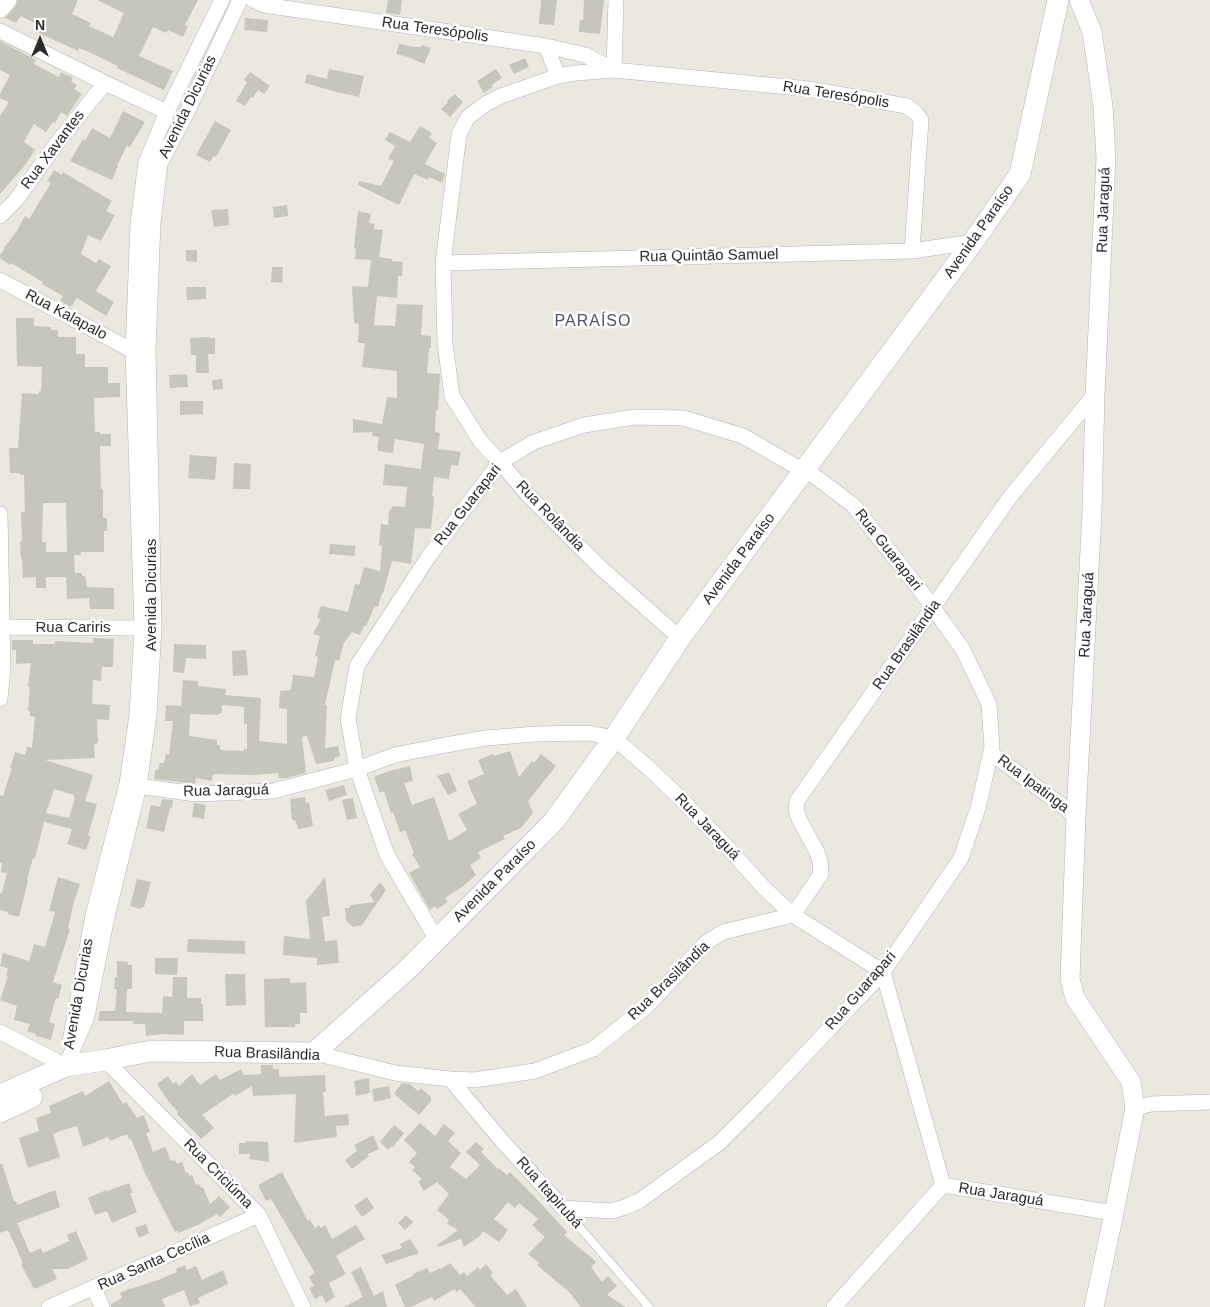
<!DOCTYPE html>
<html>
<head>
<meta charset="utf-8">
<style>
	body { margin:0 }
	#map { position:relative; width:1210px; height:1307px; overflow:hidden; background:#ebe8df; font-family:Arial,sans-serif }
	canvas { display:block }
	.north { position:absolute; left:15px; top:15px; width:50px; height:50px; -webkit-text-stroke:4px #fff; paint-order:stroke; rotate:0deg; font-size:14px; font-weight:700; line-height:20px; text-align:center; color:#2b2b2b }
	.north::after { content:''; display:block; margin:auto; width:18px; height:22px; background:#2b2b2b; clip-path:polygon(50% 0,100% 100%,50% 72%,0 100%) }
</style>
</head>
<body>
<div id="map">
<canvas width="1210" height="1307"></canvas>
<div class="north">N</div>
</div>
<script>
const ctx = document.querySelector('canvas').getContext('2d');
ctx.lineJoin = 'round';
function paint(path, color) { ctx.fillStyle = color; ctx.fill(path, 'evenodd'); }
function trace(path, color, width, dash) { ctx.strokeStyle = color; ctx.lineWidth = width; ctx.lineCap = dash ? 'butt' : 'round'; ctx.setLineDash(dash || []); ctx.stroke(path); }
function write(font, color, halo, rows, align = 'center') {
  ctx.font = font + ' Arial,sans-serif'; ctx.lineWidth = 5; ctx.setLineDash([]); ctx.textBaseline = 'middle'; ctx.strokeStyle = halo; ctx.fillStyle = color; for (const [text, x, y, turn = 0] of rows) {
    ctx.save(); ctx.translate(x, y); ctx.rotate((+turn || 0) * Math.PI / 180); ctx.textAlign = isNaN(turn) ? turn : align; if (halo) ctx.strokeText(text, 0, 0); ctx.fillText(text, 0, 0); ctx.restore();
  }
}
paint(new Path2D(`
	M18,0H78L72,14L91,23L89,26L113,37L124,13L97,0H198L185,25L188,26L183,37L168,30L166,33L153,27L139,56L173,71L164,90L117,68L118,66L91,53L79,48L78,51L39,33L42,27L21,16L16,23L5,18L15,7Z
	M388,0H402L400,15L386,13Z
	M541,0H557L554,25L539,24Z
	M584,0H604L600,34L579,32L580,20H583Z
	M245,18L268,20L267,32L244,30Z
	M0,41L36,60L34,64L59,77L61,72L73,78L71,82L77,85L74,89L82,94L67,116L61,112L55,123L53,122L46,132L34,124L24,142L35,150L26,164L0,194V116L9,102L0,98V94L10,75L0,70Z
	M399,44L414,47H421L422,45L431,48L424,64L408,57L396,54Z
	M525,58L529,67L514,74L509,65Z
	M329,69L364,76L359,97L333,91L305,83L307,74L327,79Z
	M496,69L502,78L492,85L493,87L484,93L477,81Z
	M250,72L270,86L264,94L258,90L253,98L251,97L245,106L236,101L247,82L244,80Z
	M455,94L463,102L450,117L441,109L448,102L447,101Z
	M123,111L145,122L130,147L127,145L117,166H118L112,180L70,161L83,139L85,141L92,128L110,138Z
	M215,121L231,130L216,157L214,156L210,162L196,155Z
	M420,126L432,133L429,138L437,143L425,164L445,174L442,183L429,177L428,180L414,174L399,205L358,185L359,181L381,186L394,161L388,159L395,146L385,140L390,132L410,142Z
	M54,170L62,175L63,172L112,201L106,211L115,215L101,241L88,235L81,254L96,263L99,259L111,266L96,291L114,302L106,316L77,298L71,307L60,301L63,296L42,284L43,282L11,263L10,265L0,258V255L5,248H4L16,232L25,216L29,219L51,183L47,181Z
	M287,205L288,216L274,218L273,207Z
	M228,209L229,225L214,227L211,210Z
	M358,211L371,214L369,223L374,224V229L383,230L379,257L392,259V261L403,262L402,276H398L397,298L377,296L374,325L395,326L397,304L423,305L421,335L431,336V348H429L427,373L440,374L438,410H436L435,432L440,433L438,449L461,452L458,466L451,465L449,479L434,477L432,496L434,497L431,529L415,528L411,564L392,561L383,594L382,593L378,607L375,606L366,626H364L360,635L352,632L344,643L339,661L335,660L325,705H327L325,748L338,746L340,756L334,758V761L316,764L307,736L302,737L306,773L286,778H279L278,773L255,775L213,774L212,781L196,778L195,784L154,779L155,770H158L160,763H164L166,754H169L173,721H165L166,705L181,706L183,680L198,681V686L226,689L225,695L261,698L259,741L287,744V709L279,708L280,691L291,690L293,675L314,677L318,657L315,656L320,636L313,634L321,619L317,618L321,606L348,612L355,584L359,585L364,567L380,571L382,546H379L381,524L388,525L389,510H391L392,506L405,507L407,487L383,485L385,464L421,469L424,444L395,439L393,453L378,451V447H377L379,437L372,436L373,432L353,433V419L382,424L387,397L397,398V371L362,367L365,343H358L359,324L354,323L352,286L368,287L371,260L355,259L356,249L354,248ZM222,705L244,707V724H247V749H244V751L220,750V745H217V740L189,736L190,714L219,715V713H222Z
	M186,250H197V262L186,261Z
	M272,267H283L282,283L271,282Z
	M186,287H206V299L187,300Z
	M16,318H34V326L51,327V330H58V337H76V354H85V367H108V383H120V397L94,398L95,432H100V434H111V446H100L101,489H103V518H107V531H104V552H81V555H74L75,573H82V576H85L87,587L114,588V609H90L89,598L67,599L66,577H46V588H36V577L23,578L22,558L21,559L20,541H22L21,512H25L24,475H20V473H10L9,448H18L22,393L39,394V391H41L42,367L17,366ZM43,503H66L67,552H46V542H42Z
	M209,337L210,338H215V354H208L209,373H196V355H191L190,338Z
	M187,374L188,387L170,388L169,375Z
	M222,379L223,389L213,390L212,380Z
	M180,401H203V414L180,415Z
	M190,455L217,457L215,480L188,478Z
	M234,463L251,464L250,489H233Z
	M330,544L356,546L354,556L329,554Z
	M93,638L114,639L113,667H102L101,681L93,680L92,704L110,705L109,720L97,719L98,743L94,744L95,758L45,760L93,775L85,801L97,804L88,836H91L86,850L67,844L72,829L44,822L35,858H33L27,880H28L19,917L8,914V912L0,910V893H2L7,873L1,872L2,863H0V795L3,796L12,768H10L15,752L25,755L27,747L32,748L35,717L30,716V711H28L30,687H28L31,663L16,664V650H12V640H33V644H55V641L93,643ZM54,789L74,795V798H75L69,818L46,813Z
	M174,644L206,645V659L186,658L184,673L173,672Z
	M246,650L248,675L233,676L232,651Z
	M510,751L519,777L532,761L534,763L541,754L556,766L528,801L533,813L521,828L503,836L505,839L478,852L481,858L470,865L476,875L462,887L445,898L448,902L437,909L435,906L430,910L409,873L420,867L412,854L414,853L405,830L400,832L393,812L391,813L384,791L380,793L374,777L389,771L410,766L413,781L404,783L412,805L434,797L449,841L467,830L458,814L477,804L467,781L484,774L478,760L493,754L494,756Z
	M449,772L457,791L448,795L437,776Z
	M344,785L347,795L329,801L325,790Z
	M305,797L306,803L309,802L313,826L298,829L295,820H292L290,799Z
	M353,798L357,818L347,820L342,800Z
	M162,799L173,800L172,808H170L164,832L146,828L151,805L160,807Z
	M194,803L206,805L204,819L192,817Z
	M58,877L80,884L73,905L68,929H70L53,982L62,985L58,999L56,998L49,1022L55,1024L51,1040L36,1036V1034L27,1031L30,1024L14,1020L17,1006L0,1000L8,976H6L8,969L7,968L0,966L3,953L29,961L34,944L45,947L55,912L49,911Z
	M325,877L330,916L322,917L325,941L337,940L339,963L317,965V958L283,955L284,936L310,939L306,901Z
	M137,879L151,882L144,907H141V909L130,906Z
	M380,882L386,890L362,925L353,927L346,921L345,908H349L351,905L374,902L370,895Z
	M188,939L245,941V954L187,952Z
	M155,958H178L177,975L155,974Z
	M117,961L128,962V965H132V989H127L126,1012L162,1013L163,996L172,997L173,977H187V998H201V1004H203V1021H184V1035L164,1034L146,1036L145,1024H133V1021H98L100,1011H115L117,989H114L115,977H117Z
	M225,974H245L246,1005L226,1006Z
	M290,978V983L306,982L307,1013H300V1024H295V1027H265L264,979Z
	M261,1065H273V1069H279V1077L325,1075L326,1092H323L325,1116L348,1114L349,1125L336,1126L337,1137L294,1143L296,1096L295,1094L253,1096L252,1086L235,1096L233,1094L202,1115L214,1128L201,1139L177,1114L178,1112L168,1101L157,1084L168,1076L173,1084L176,1082L179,1086L192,1074L200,1085L216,1074L220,1080L241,1069L244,1075L261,1074Z
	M369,1078L370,1093L356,1096L354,1081Z
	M109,1081L123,1104L126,1102L137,1118L144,1115L150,1132L146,1133L153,1152L165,1147L171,1161L175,1160L177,1164L182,1162L186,1173L188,1172L189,1176L192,1175L196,1185L199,1184L201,1188L203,1187L210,1204L219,1196L230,1207L220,1217L217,1214L198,1225L178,1233V1230L175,1232L145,1173L131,1139L129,1140L127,1134L110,1141L108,1137L83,1147L77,1126L57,1132V1133L53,1134L60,1157L28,1168L19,1138L39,1131L36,1118L51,1113L49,1106L83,1091L85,1096Z
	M402,1083L410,1084L418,1091L421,1088L431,1097V1101L419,1115L394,1094Z
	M389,1086L391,1098L374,1102L372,1089Z
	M420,1123L435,1136L444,1124L455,1133L448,1141L461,1153L450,1167L466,1179L480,1165L466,1152L476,1142L484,1149L481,1152L498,1169L499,1168L507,1175L510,1172L534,1196L567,1232L564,1235L588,1255H589L596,1262L591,1267L602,1282L608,1276L617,1286L607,1295L626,1307H581L569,1292L537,1265L539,1263L528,1254L545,1237L532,1225L538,1219L519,1203L515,1208L508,1202L494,1219L508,1230L499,1242L483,1231L480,1236L464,1247L461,1239L438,1247L437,1245L458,1230L447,1224L449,1220L437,1210L449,1194L437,1182L424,1191L418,1181L422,1179L412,1170L415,1167L409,1162L417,1153L404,1140Z
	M394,1125L404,1133L393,1147L392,1146L388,1150L380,1142Z
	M373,1135L379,1149L368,1154L369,1156L352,1169L345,1160L357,1151L354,1145Z
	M246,1141L268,1142L269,1162L249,1159L250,1154H239V1143H246Z
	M0,1164H2L14,1201H16L17,1205L55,1190L60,1207L17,1223L30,1253L41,1248L43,1253L69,1241L67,1235L76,1231L88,1259L68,1269H52L57,1279L34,1289L21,1264L23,1263L8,1230L0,1233Z
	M282,1172L308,1221L310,1220L315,1228L319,1225L321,1228L325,1225L332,1239L356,1225L365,1239L336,1256L346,1274L329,1283L335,1297L326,1303L322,1295L315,1299L309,1288L314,1286L309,1277L315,1273L271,1199L266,1201L258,1185Z
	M129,1183L133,1193H130L137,1212L112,1223L107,1211L95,1215L88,1198L106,1190L107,1191Z
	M367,1197L374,1208L362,1217L354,1206Z
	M406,1215L413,1222L405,1230L398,1223Z
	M146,1224L149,1233L139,1238L135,1228Z
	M410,1239L419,1253L386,1264L381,1255L402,1248L400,1244Z
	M450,1263L460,1275L464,1272L467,1276L478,1267L480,1270L486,1264L493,1273L490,1275L507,1295L516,1289L527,1307H476L460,1289L457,1292L454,1289L434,1301L432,1297L411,1307H405L395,1285L414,1275L413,1274L427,1268L430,1273L440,1268L441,1269Z
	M185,1265L187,1270L196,1266L202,1280L223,1270L228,1284L198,1298L200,1303L190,1306L184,1290L162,1299L165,1307H111V1304L122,1298L120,1293L131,1288V1289L158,1280L177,1272L176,1269Z
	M361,1267L374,1296L383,1291L387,1307H344L363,1297L351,1272Z`), '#c7c6bd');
const service = new Path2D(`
	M563,1208L649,1307`);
const minor = new Path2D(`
	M253,0L264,5L546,46L585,55L614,70L616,0
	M0,31L105,83L167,112
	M546,46L558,76
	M0,216L16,200L57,143L105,83
	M443,263L912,251L973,242
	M0,280L133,351
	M0,514L3,668L0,699
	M3,627L142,628
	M680,638L601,568L528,495L500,462L481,442L452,396L445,343L443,263L459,134L468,117L487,103L501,96L558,76L576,73L614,70L809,89L907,106L916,113L921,120L912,251
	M991,753L1076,816
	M131,785L196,794L273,791L357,769L395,755L440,746L486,738L536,734L589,733L614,738L652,771L679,797L729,849L765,889L793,915L883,972L943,1185
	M437,940L387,855L357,769L348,719L357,666L429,556L500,462L534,442L584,425L635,417L683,418L743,436L795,466L805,469L853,505L920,590L962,648L989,704L992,747L978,808L961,858L883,972L764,1098L719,1143L639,1201L625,1207L612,1211L563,1208L503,1142L450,1079
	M0,1032L66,1066
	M70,1042L93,915L127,784L137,715L142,628L133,351L138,223L146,162L167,112L222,0
	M314,1053L395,1073L450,1079L474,1080L535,1071L593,1049L646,1007L707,942L723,932L793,915L821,874L820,861L817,852L799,819L796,809L797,801L1010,497L1095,394
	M105,1060L259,1215L303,1307
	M66,1066L87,1016L107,917L139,786L149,715L154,627L148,350L153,222L160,164L188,110L240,0
	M1135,1108L1151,1104L1210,1102
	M943,1185L1114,1213
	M94,1288L102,1307
	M49,1307L259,1215
	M834,1307L943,1185`);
const tertiary = new Path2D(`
	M1079,0L1092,32L1103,106L1106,158L1095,394L1092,512L1076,816L1070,979L1075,998L1131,1082L1135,1108L1114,1213L1094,1307
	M0,8L7,0`);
const secondary = new Path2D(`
	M0,1095L66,1066L105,1060L151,1051L314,1053L409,968L554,821L614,738L680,638L973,242L1020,174L1058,0
	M0,1112L32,1097`);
trace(service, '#b2b2bd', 9);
trace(minor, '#b2b2bd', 16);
trace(tertiary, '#b2b2bd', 20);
trace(secondary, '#b2b2bd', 22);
trace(service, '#fff', 8);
trace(minor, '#fff', 15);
trace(tertiary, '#fff', 19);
trace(secondary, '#fff', 21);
write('15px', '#2b2b2b', '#fff', [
	["Rua Teresópolis",435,30,8],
	["Rua Teresópolis",836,95,9],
	["Avenida Dicurias",188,107,-64],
	["Rua Xavantes",53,150,-53],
	["Rua Jaraguá",1104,210,-88],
	["Avenida Paraíso",979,232,-55],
	["Rua Quintão Samuel",709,256,-1],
	["Rua Kalapalo",66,315,28],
	["Rua Guarapari",468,505,-52],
	["Rua Rolândia",550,516,46],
	["Rua Guarapari",888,550,52],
	["Avenida Paraíso",739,559,-53],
	["Avenida Dicurias",152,595,-90],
	["Rua Jaraguá",1087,615,-87],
	["Rua Cariris",73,628],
	["Rua Brasilândia",907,645,-55],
	["Rua Ipatinga",1033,784,37],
	["Rua Jaraguá",226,791,-1],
	["Rua Jaraguá",707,827,46],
	["Avenida Paraíso",495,881,-45],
	["Rua Brasilândia",669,981,-44],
	["Rua Guarapari",861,991,-49],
	["Avenida Dicurias",79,994,-80],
	["Rua Brasilândia",267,1054,2],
	["Rua Criciúma",218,1174,45],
	["Rua Itapirubá",549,1193,48],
	["Rua Jaraguá",1001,1195,9],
	["Rua Santa Cecília",154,1262,-24]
]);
ctx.letterSpacing = '1px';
write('16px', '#515176', '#fff', [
	["PARAÍSO",593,322]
]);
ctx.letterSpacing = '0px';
</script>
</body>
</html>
